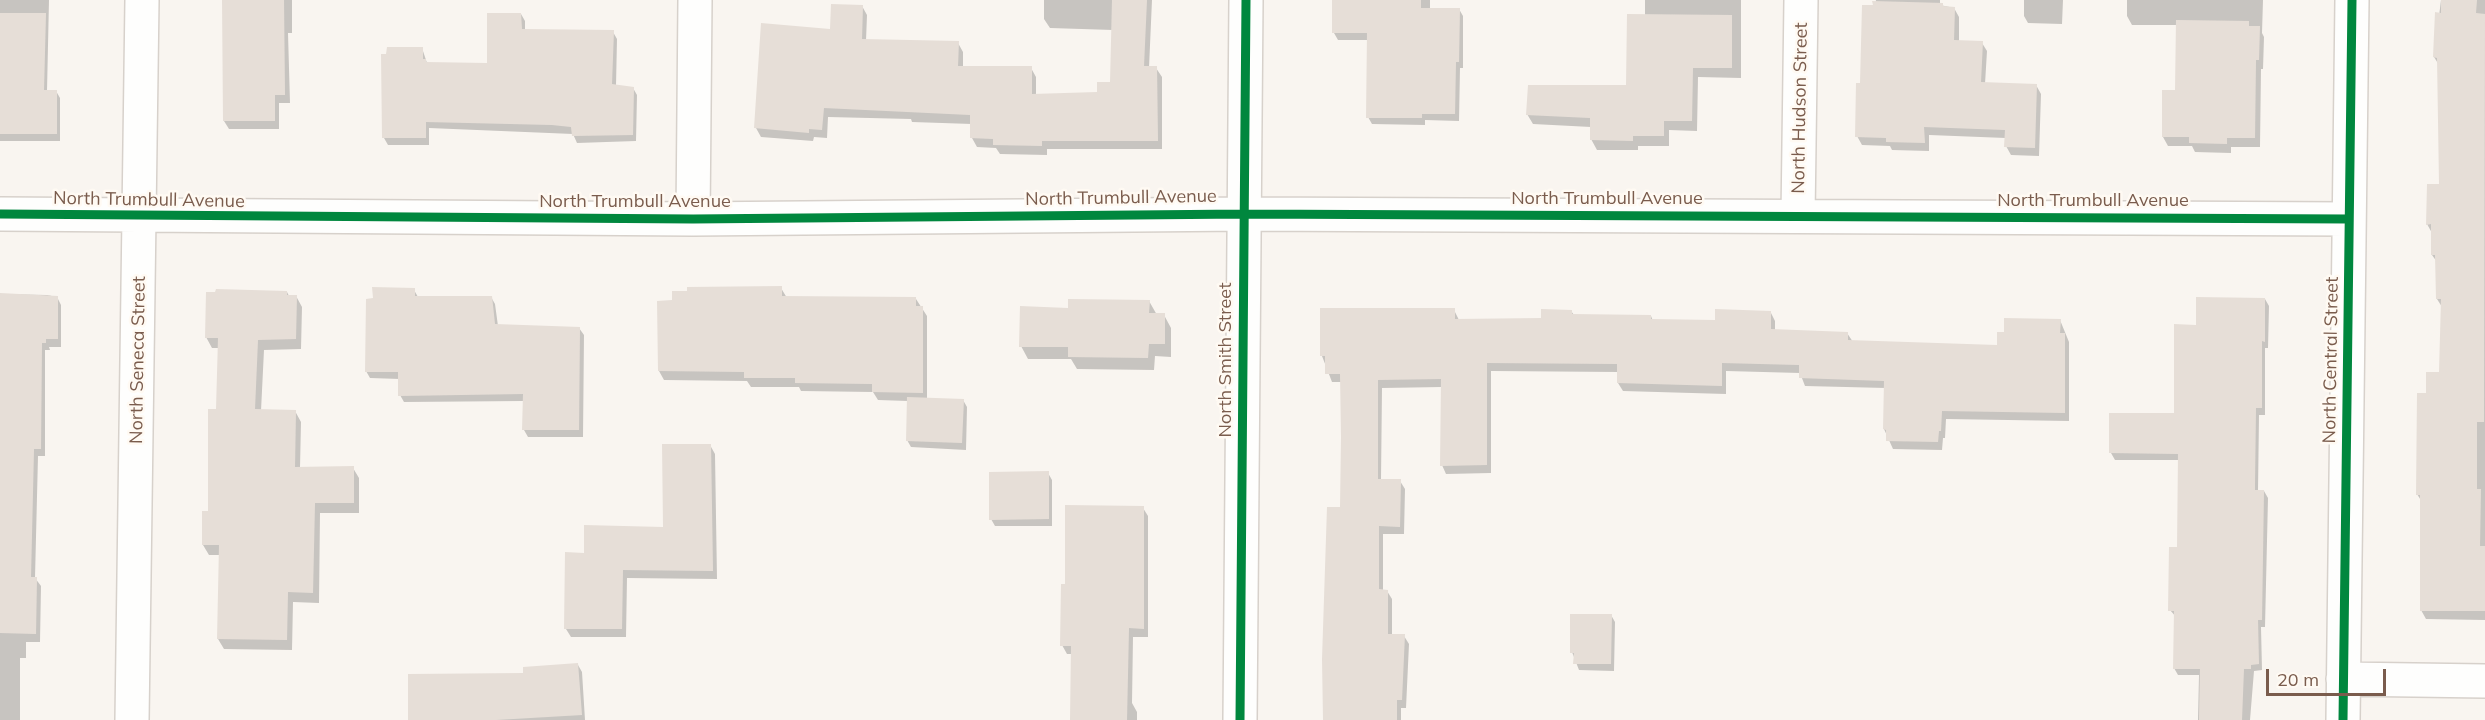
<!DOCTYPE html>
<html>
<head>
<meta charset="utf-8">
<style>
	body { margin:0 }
	#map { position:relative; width:2485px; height:720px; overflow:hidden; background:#f9f5f0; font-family:Mulish,sans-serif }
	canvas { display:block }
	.scale { position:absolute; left:2266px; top:669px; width:120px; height:27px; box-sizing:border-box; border:3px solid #7a5c4d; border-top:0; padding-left:8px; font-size:18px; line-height:21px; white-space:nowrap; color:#7a5c4d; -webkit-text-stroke:4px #fffaf3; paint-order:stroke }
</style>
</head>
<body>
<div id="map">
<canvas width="2485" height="720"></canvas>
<div class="scale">20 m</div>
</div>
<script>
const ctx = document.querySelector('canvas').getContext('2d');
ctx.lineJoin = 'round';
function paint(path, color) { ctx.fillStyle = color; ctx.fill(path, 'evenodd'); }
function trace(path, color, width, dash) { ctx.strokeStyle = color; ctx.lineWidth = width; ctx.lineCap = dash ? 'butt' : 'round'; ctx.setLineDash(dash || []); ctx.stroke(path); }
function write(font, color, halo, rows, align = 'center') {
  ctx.font = font + ' Mulish,sans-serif'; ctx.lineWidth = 5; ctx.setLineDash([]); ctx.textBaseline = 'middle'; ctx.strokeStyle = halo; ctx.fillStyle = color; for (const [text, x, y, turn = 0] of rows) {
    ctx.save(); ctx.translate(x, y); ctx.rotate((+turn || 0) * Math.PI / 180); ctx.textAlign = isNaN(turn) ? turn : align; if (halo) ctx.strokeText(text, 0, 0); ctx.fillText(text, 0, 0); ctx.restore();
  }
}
paint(new Path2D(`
	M0,0H49L47,91H56L60,98V141H0Z
	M223,0H292V33H288L290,103H279V129H229L224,121Z
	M1044,0H1152L1149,68H1156L1162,77V149H1047V155L1000,154L996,148L977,147L972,138V124L912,122L911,119L828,117L827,138L814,137L813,141L761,137L756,128L832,30L862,6L867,15L866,41L958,43L963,52V67L1031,68L1036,77V95L1099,93L1112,83L1113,30L1050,28L1044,19Z
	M1334,0H1430V9H1459L1463,16V68H1460L1459,121L1425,120V125L1372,124L1368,117V40H1338L1334,33Z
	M1645,0H1741V78L1698,77L1697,131L1669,130V146H1638V150H1597L1591,139V127L1533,124L1527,114L1628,87L1645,16Z
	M1876,0H1940V5L1954,8L1959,17V42L1982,43L1987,51L1985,84L2036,85L2041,94L2039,156L2011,155L2006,146V138L1929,135V151L1892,150L1890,146L1862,145L1857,136L1861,85Z
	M2024,0H2063L2062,24L2028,23L2024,16Z
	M2127,0H2263L2262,33L2264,37L2263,69H2261L2260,147H2231V153L2195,152L2192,146H2168L2163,137L2164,92H2176L2177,25H2132L2127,16Z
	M2441,0H2485V620L2426,619L2421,610L2422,502L2417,494L2428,394L2441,374L2442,307L2437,299V262L2432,255V233L2427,224L2441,186L2439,65L2434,57Z
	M521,14L525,21V31L613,32L617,39L616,86L633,88L637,95L636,141L577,143L573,134L429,128V145H388L384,138L383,56L422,48L427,63L489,65Z
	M781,288L787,298L916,299L927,316V399L963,400L967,407L966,450L911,447L907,440L908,401L878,400L873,392L801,391L799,387H751L747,381L664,380L659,371Z
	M414,290L418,297H491L495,304L498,326L579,328L584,335L583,437H528L524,430V401L404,402L400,395V379L370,378L366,371Z
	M287,292L289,296H296L302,307L301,349L264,350L261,411H295L301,422L300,468H353L359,478V513H320L319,603L293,602L292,650L224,649L218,639L220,555H209L203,545L209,512L218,410L219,348H212L206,337Z
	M0,294L47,295L57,297L61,305V347H49L50,350H45V456H38L35,578L41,586L40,642H26V658H20V720H0Z
	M2265,299L2269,306L2268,348H2265V415H2259L2258,491H2264L2268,498L2265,627H2261L2262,670L2254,671L2250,720H2198L2199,675H2178L2174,668L2176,617L2170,610L2178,548L2180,460H2115L2111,453L2175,414L2198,327Z
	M1149,301L1157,315H1164L1171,328V357L1155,356L1154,370L1077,369L1071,359H1028L1021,346L1069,309Z
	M1454,310L1459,320H1543L1571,311L1574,315L1651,316L1653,321L1717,322L1771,313L1775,321V331L1847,333L1853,342L1999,346L2060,320L2069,342V421L1946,419L1945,438H1943L1942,450L1893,449L1884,429L1886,388L1805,386L1800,373L1726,371V394L1623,391L1618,383V372L1491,371V473L1446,474L1442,465V387L1382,388L1381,480L1400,481L1405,489L1404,534H1383V591H1387L1392,599V635L1404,636L1409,644L1406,708H1401V720H1324L1341,508V382H1332L1322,356Z
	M710,445L715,454L717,579L627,578L626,637H571L566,629L586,554L665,528Z
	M1048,473L1052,480V526H995L991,519Z
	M1143,508L1148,516V637H1133L1132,703L1137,712V720H1072V654H1067L1062,645L1066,586Z
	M1611,615L1615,622L1614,671L1579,670L1572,652Z
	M578,665L582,672L585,720H410L525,674Z`), '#0003');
paint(new Path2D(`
	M222,0H284L285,95H275V121H223Z
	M1112,0H1147L1144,66H1157L1158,141H1042V146L993,145V139L970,138V115L824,108L822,130L809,129V133L754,128L761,23L830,29L831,4L863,5L862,39L959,41L958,66H1032V94L1097,92V82H1110Z
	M1332,0H1421V8H1460L1459,62H1456L1455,114H1422V118H1366L1367,33H1332Z
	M2441,0H2477L2476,13L2485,14L2484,422H2477V489H2481L2480,546H2485V611H2420V495H2416L2417,393H2426V372H2439L2441,299H2436L2435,255H2431V224L2426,225L2427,184H2439L2437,58L2433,57L2435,12L2441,13Z
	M1872,1L1943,3V6L1955,7L1954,40L1983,41L1981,82L2037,84L2035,148L2004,147L2005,130L1924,127L1925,143L1886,142V138L1855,137L1856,83H1860L1862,5H1873Z
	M0,13H46L44,90H57V134H0Z
	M487,13H521L522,29L614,30L612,84L634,87L633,135L572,136L571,127L552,125L426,122V138H382L381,54H386L387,47H423V59H426V62L487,63Z
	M1627,14L1732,15V68H1693L1692,121H1664V136H1633V141L1590,140V118L1526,115L1528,85H1626Z
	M2176,20L2249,21V26H2260L2259,60H2256L2255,138H2227V144L2189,143V137H2162V90H2175Z
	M782,286V296L916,297V306H923V393L872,392V384L795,383V378H744V372L658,371L657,301L672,300V291H687V287Z
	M372,287L415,288V296H492L495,324L580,327L579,430H522L523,394L398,396V372H365L366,299L373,298Z
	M216,289L287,291V295H297L296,339L258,340L255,409L296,410L295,467L354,466V503H315L313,593L288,592L287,640L217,639L219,545H202V511H208V409H216L218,338H205L206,292H215Z
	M0,293L58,296V339H46V343H42L41,449H34L31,577H37L36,634L0,633Z
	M2196,297L2265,298V342L2262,341V408H2256L2255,483V490H2264L2262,620H2258L2259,664L2251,665V669H2244L2242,720H2199L2200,669H2173L2174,611H2168L2169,547H2177L2178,454L2109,453V413H2174V324L2196,325Z
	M1068,299L1150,300L1149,313H1165V344H1149L1148,358L1068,357V347H1019L1020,306L1068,308Z
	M1320,308H1455V319L1541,318V309L1572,310V314L1651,315V319L1715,320V309L1771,311V329L1848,332V340L1997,345V332H2004V318L2061,319L2060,333H2065V413L1942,411L1941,431H1939L1938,442L1886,441V430L1883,429L1884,381L1799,378V365L1722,363V386L1617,383V364L1487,363V465L1440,466L1441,379L1378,380V479H1401L1400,527L1379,526V589L1388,590V634H1405L1402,700H1397V720H1323L1322,659L1327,507H1340L1341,437L1340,374H1325V356H1320Z
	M907,397L964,399L962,443L906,441Z
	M662,444H711L713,571L623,570L622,629H564L565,552L584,553V525L663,527Z
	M1049,471V519L989,520V472Z
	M1065,505L1144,506V629L1129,628L1127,720H1070L1071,646H1060L1061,584H1065Z
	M1570,614H1612L1611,664H1573L1574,653H1570Z
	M578,663L582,715L496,720H408V674L523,673V667Z`), '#e6ded7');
const street = new Path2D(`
	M0,214L693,219L1244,214L2349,219
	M1798,216L1801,0
	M693,219L695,0
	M2343,679L2485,681
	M132,720L142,0
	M1240,720L1246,0
	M2343,720L2352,0`);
trace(street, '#d7d1cb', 36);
trace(street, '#fefefd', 33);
trace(new Path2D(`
	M0,214L693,219L1244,214L2349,219
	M1240,720L1246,0
	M2343,720L2352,0`), '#00873e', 9);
write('18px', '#7a5c4d', '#fffaf3', [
	["North Hudson Street",1800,108,-89],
	["North Trumbull Avenue",1121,198,-1],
	["North Trumbull Avenue",1607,199],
	["North Trumbull Avenue",149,200,1],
	["North Trumbull Avenue",2093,201],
	["North Trumbull Avenue",635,202],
	["North Seneca Street",138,360,-89],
	["North Smith Street",1226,360,-90],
	["North Central Street",2331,360,-89]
]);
</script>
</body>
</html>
